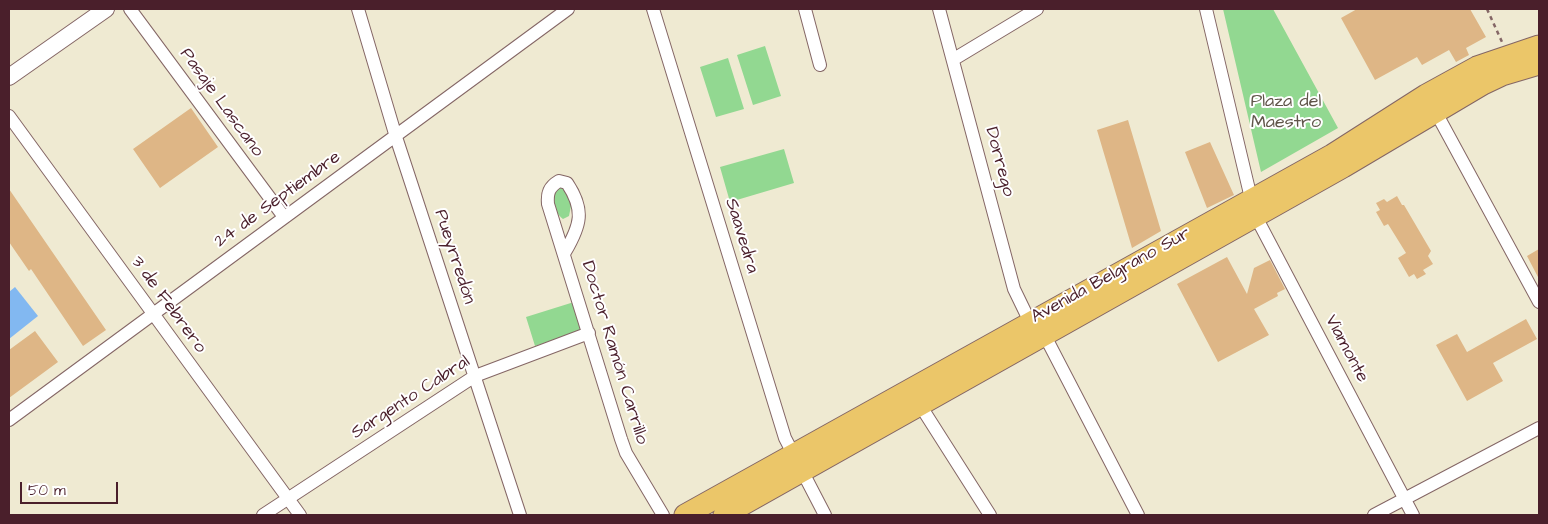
<!DOCTYPE html>
<html>
<head>
<meta charset="utf-8">
<style>
	body { margin:0 }
	#map { position:relative; width:1548px; height:524px; overflow:hidden; background:#efead2; font-family:"Architects Daughter",sans-serif }
	canvas { display:block }
	.frame { position:absolute; inset:0; border:10px solid #4a1f2b; pointer-events:none }
	.scale { position:absolute; left:20px; top:482px; width:98px; height:22px; box-sizing:border-box; border:2px solid #4a1f2b; border-top:0; padding-left:6px; font-size:15px; line-height:18px; white-space:nowrap; color:#4a1f2b; -webkit-text-stroke:4px #fff; paint-order:stroke }
</style>
</head>
<body>
<div id="map">
<canvas width="1548" height="524"></canvas>
<div class="frame"></div>
<div class="scale">50 m</div>
</div>
<script>
const ctx = document.querySelector('canvas').getContext('2d');
ctx.lineJoin = 'round';
function paint(path, color) { ctx.fillStyle = color; ctx.fill(path, 'evenodd'); }
function trace(path, color, width, dash) { ctx.strokeStyle = color; ctx.lineWidth = width; ctx.lineCap = dash ? 'butt' : 'round'; ctx.setLineDash(dash || []); ctx.stroke(path); }
function write(font, color, halo, rows, align = 'center') {
  ctx.font = font + ' "Architects Daughter",sans-serif'; ctx.lineWidth = 4; ctx.setLineDash([]); ctx.textBaseline = 'middle'; ctx.strokeStyle = halo; ctx.fillStyle = color; for (const [text, x, y, turn = 0] of rows) {
    ctx.save(); ctx.translate(x, y); ctx.rotate((+turn || 0) * Math.PI / 180); ctx.textAlign = isNaN(turn) ? turn : align; if (halo) ctx.strokeText(text, 0, 0); ctx.fillText(text, 0, 0); ctx.restore();
  }
}
paint(new Path2D(`
	M1223,9H1273L1338,128L1261,172Z
	M765,46L781,96L753,105L737,55Z
	M728,58L744,109L716,117L700,67Z
	M784,149L794,183L730,202L720,167Z
	M558,188H565L572,201L569,216L563,219C553,211 550,198 558,188Z
	M574,302L582,331L535,346L526,317Z`), '#92d891');
paint(new Path2D(`
	M15,287L38,316L9,339V292Z`), '#82b8f1');
paint(new Path2D(`
	M1357,9H1470L1486,37L1466,48L1469,55L1456,62L1449,50L1422,65L1417,57L1375,80L1341,18Z
	M191,108L218,147L160,188L133,149Z
	M1128,120L1161,231L1132,248L1097,130Z
	M1210,142L1234,195L1207,208L1185,152Z
	M9,189L106,330L83,346L31,269L29,271L9,242Z
	M1397,196L1402,205H1404L1431,251L1428,256L1433,264L1423,270L1426,274L1417,279L1414,274L1409,277L1398,258L1406,253L1388,224L1384,226L1376,212L1380,210L1376,203L1384,199L1387,202Z
	M1539,249V279L1527,256Z
	M1227,257L1247,294L1254,268L1270,260L1285,289L1277,293L1278,296L1254,309L1269,335L1218,362L1177,284Z
	M1526,319L1537,339L1493,363L1503,381L1467,401L1436,345L1457,334L1467,352Z
	M35,331L58,362L9,398V350Z`), '#deb686');
const minor = new Path2D(`
	M130,9L284,217
	M358,9L396,137L520,515
	M653,9L785,438L825,515
	M805,9L820,65
	M939,9L1014,289L1030,322
	M1206,9L1255,215L1413,515
	M954,59L1037,9
	M1433,107L1539,302
	M9,116L300,515
	M565,252C581,225 585,210 567,183L559,181C549,187 547,193 548,204L621,439L626,453L663,515
	M1045,336L1138,515
	M920,405L990,515
	M9,420L568,9
	M263,515L475,376L589,333
	M1374,515L1539,428`);
const tertiary = new Path2D(`
	M9,77L106,9`);
const trunk = new Path2D(`
	M685,515L1332,155L1426,95L1477,67L1539,46
	M724,515L1343,167L1483,84L1502,75L1539,64`);
trace(minor, '#846665', 14);
trace(tertiary, '#846665', 18);
trace(trunk, '#846665', 23);
trace(new Path2D(`
	M1487,9L1502,42`), '#846665', 2.5, [4, 4]);
trace(minor, '#fff', 12);
trace(tertiary, '#fff', 16);
trace(trunk, '#ebc669', 21);
write('18px', '#60564a', '#fff', [
	["Plaza del",1286,102],
	["Maestro",1286,123]
]);
write('18px', '#4a1f2b', '#fff', [
	["Pasaje Lascano",221,103,54],
	["Dorrego",999,162,75],
	["24 de Septiembre",278,200,-36],
	["Saavedra",741,236,73],
	["Pueyrredón",454,257,72],
	["Avenida Belgrano Sur",1111,276,-29],
	["3 de Febrero",168,305,54],
	["Viamonte",1346,349,62],
	["Doctor Ramón Carrillo",614,353,73],
	["Sargento Cabral",411,398,-33]
]);
</script>
</body>
</html>
